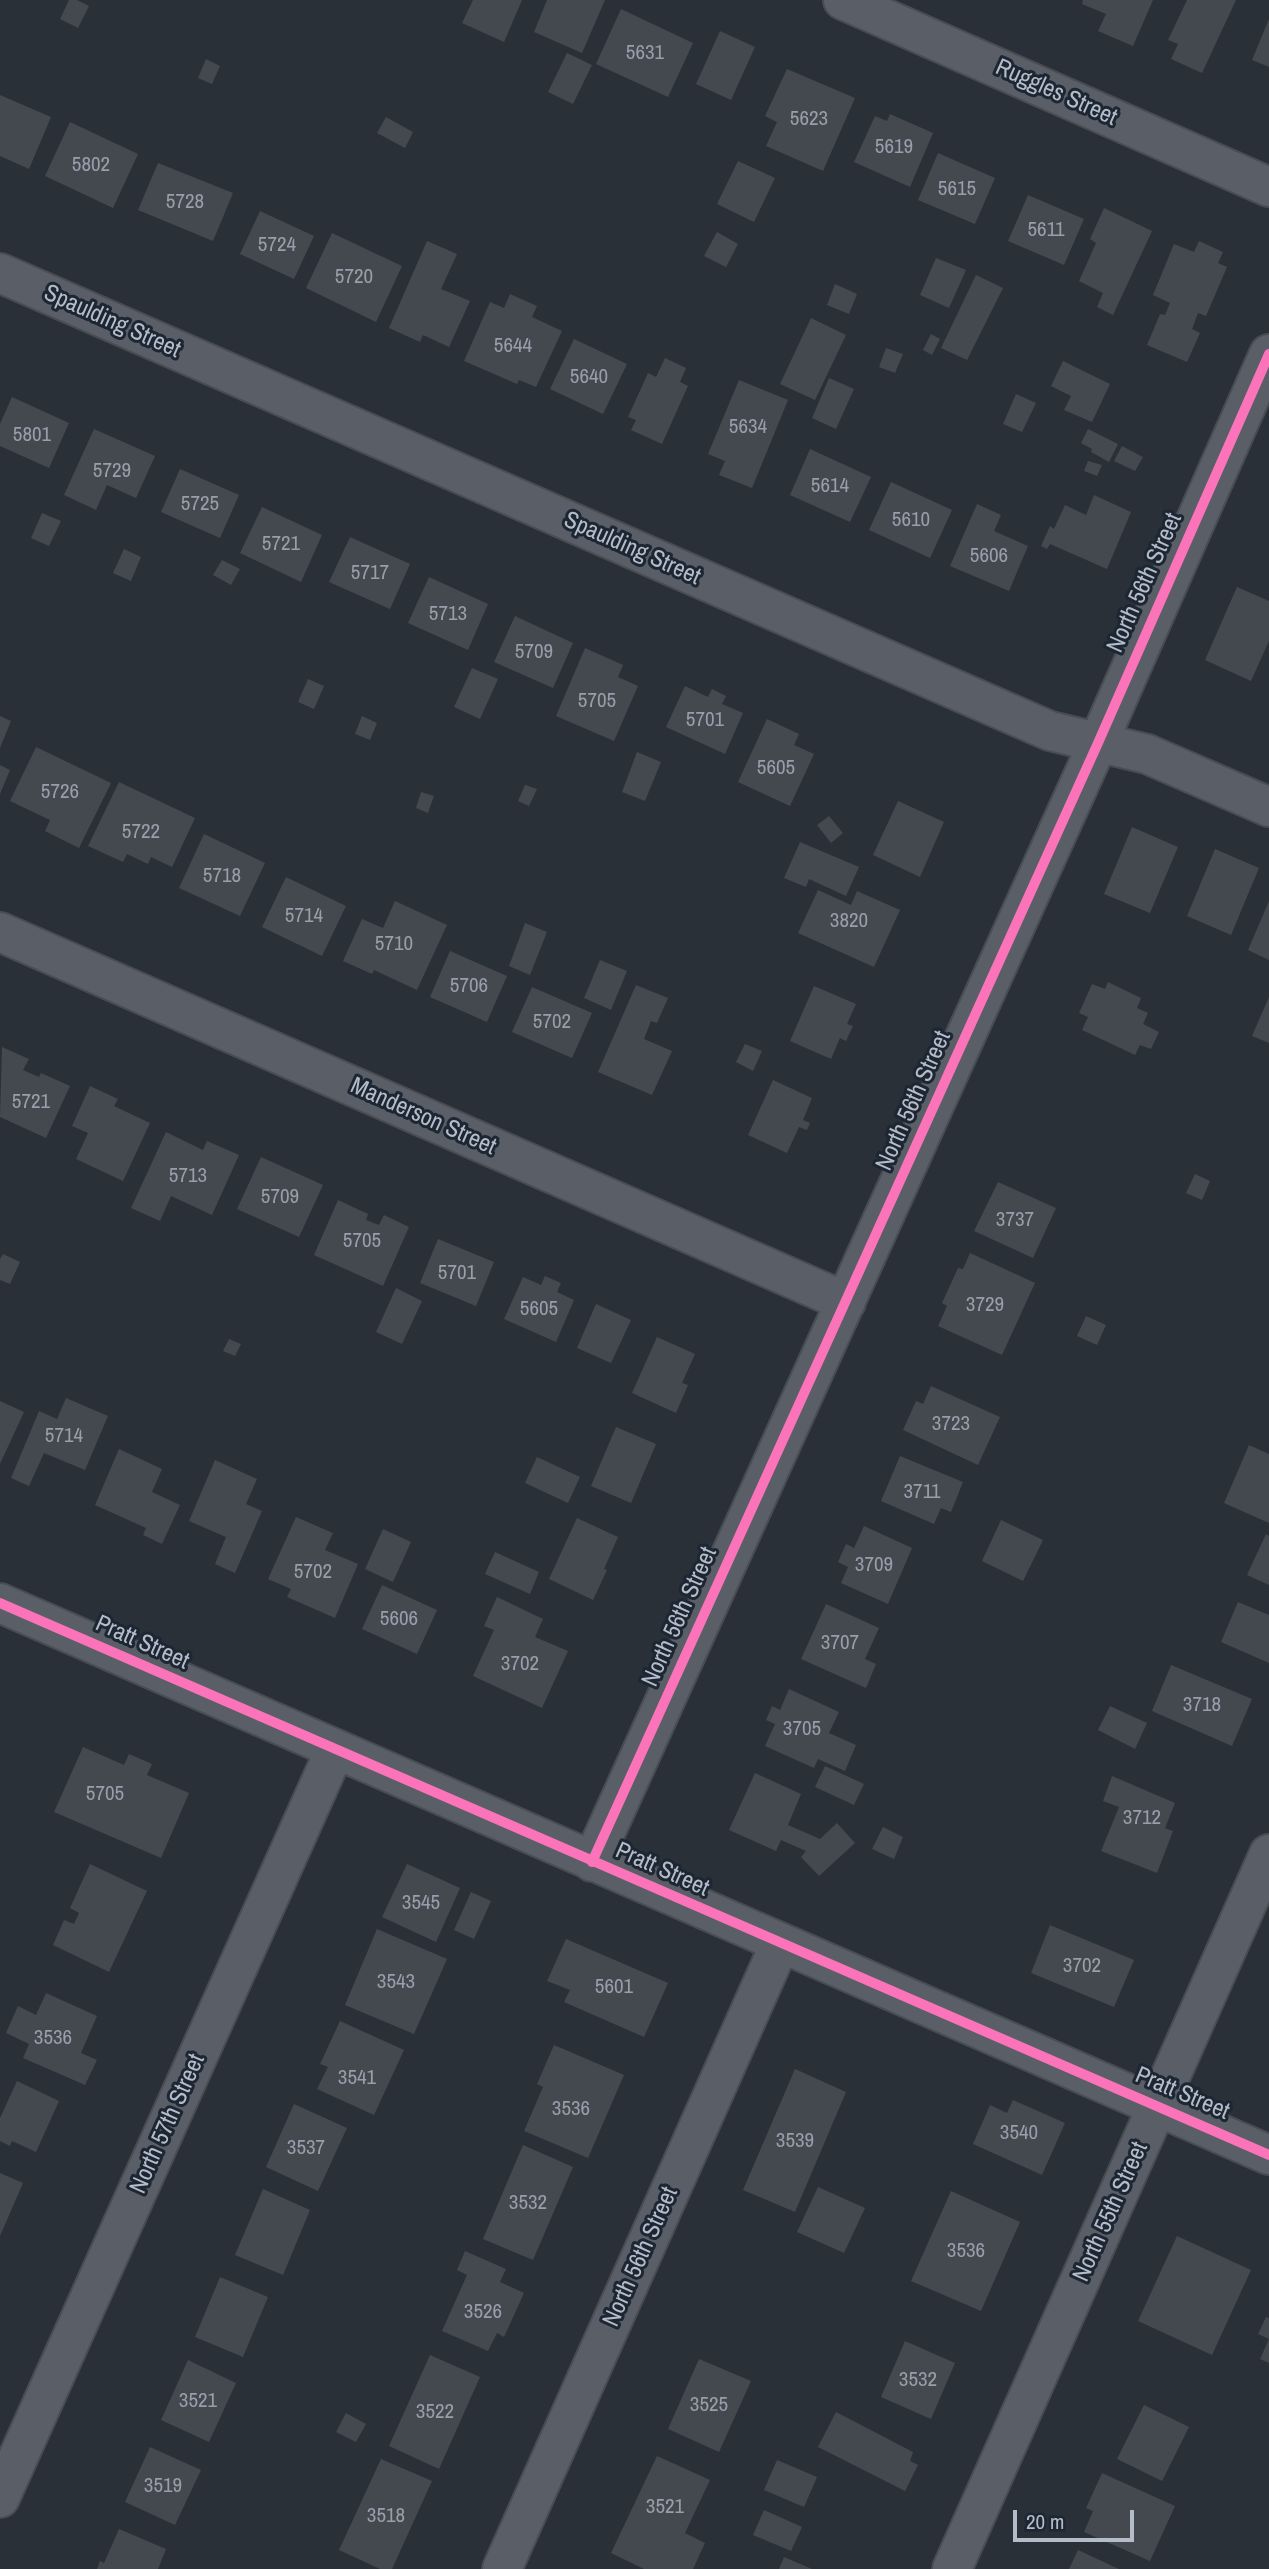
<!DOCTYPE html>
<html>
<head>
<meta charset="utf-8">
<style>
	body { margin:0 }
	#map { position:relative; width:1269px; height:2569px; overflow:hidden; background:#2a3038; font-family:"Archivo Narrow",sans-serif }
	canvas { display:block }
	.scale { position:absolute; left:1013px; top:2510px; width:121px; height:32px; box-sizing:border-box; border:4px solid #b4bcc9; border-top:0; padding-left:9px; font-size:21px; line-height:24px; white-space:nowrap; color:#b4bcc9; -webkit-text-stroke:5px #1d2633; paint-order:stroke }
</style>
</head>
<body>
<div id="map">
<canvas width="1269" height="2569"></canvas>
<div class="scale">20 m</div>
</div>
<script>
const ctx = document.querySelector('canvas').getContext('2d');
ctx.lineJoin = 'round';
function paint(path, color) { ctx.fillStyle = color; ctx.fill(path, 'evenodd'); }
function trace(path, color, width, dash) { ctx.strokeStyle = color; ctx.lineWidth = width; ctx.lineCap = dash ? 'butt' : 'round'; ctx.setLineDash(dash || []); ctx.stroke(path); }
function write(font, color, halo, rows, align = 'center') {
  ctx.font = font + ' "Archivo Narrow",sans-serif'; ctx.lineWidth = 6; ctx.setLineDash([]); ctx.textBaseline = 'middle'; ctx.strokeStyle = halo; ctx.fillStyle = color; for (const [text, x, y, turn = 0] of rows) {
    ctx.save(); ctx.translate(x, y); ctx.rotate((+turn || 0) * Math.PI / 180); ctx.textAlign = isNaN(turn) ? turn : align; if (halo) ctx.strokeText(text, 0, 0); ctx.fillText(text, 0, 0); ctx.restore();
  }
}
paint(new Path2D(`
	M69,0H77L89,6L78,28L60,19Z
	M473,0H522L504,42L462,23Z
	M547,0H605L582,53L534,32Z
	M1083,0H1153L1133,46L1098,31L1106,14L1082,4Z
	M1187,0H1236L1202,73L1171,59L1178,44L1168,40Z
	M621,9L693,43L668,97L596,64Z
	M1269,19V67L1252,60Z
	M720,31L755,47L731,100L696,84Z
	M567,53L592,65L573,104L548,92Z
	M206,59L220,66L212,84L198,78Z
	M787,69L855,98L823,171L766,146L777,122L765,116Z
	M0,95L51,117L29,169L0,156Z
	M890,114L933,133L910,187L854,162L875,116L887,121Z
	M386,117L413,132L405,148L377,133Z
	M70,122L138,154L113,208L45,176Z
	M938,153L995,178L975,224L918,200Z
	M738,161L775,178L754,222L717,204Z
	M158,163L233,193L213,241L138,210Z
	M1028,195L1084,219L1064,265L1008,241Z
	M1104,208L1152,231L1113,315L1097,307L1103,293L1079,281L1096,243L1090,239Z
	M260,211L314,236L294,279L240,254Z
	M717,232L738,244L726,267L704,256Z
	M332,233L402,266L376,322L306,288Z
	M427,241L457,254L441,289L470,301L449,347L423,335L420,342L389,328Z
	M1199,241L1223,252L1218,263L1227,267L1206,316L1198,313L1192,329L1200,333L1187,362L1147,345L1160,314L1165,315L1170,303L1153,295L1174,244L1194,252Z
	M936,258L966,270L949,308L920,295Z
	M976,275L1003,288L967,360L941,348Z
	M835,284L857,294L849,314L827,305Z
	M510,294L537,306L532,317L562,331L536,387L519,380L517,384L464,361L490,302L504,308Z
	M811,318L846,335L815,400L780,384Z
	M931,334L940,339L932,355L923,350Z
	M574,339L627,364L603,414L550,389Z
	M886,348L903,354L895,373L879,367Z
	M665,358L686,368L680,382L688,386L662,444L631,430L636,420L628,417L648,373L656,377Z
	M1063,361L1110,384L1092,422L1064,410L1071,396L1051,386Z
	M829,378L854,389L836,429L812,418Z
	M739,380L788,400L752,488L719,475L725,461L708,454Z
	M1016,394L1036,403L1022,432L1003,424Z
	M12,397L69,423L49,468L0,446V424Z
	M94,429L155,456L136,498L107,485L96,510L64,495Z
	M1088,429L1118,444L1109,462L1091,452L1092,449L1081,443Z
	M1122,446L1143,457L1135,471L1114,461Z
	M810,449L871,477L850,522L790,495Z
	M1088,461L1102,465L1097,476L1084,471Z
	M180,469L239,495L220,538L161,512Z
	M891,482L952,510L930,558L869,530Z
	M1094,495L1131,512L1107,569L1050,544L1047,549L1041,546L1050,526L1054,529L1065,505L1086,515Z
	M977,504L1001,515L994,531L1028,546L1009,591L950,566Z
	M262,507L322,535L301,582L240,553Z
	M42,513L61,521L49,546L31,538Z
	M350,537L410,564L390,609L329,582Z
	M124,549L141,557L131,581L113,573Z
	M222,560L240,569L231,585L213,575Z
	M429,577L488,604L468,650L408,623Z
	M1237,587L1269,601V641L1251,681L1205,660Z
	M515,616L573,643L553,688L494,662Z
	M585,648L623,665L618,677L638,686L614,741L556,716Z
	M472,668L498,679L480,719L454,707Z
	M308,679L324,686L314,709L298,702Z
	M685,686L708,697L712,689L726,696L722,704L743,713L725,754L666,727Z
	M0,716L11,721L0,748Z
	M362,716L377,723L370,740L355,734Z
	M767,719L799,734L794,745L814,754L790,806L738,782Z
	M36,747L111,783L79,848L45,831L50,820L10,801Z
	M637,752L661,762L645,801L622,792Z
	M0,765L10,770L0,794Z
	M119,782L195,818L172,867L151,857L148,864L127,854L123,862L88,846Z
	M525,785L537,789L529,806L518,801Z
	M421,792L434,796L428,813L416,808Z
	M898,801L944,822L920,877L873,855Z
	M829,816L843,833L831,843L817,825Z
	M1132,827L1178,847L1150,913L1104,894Z
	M204,834L265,863L240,916L179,888Z
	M800,842L859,867L846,896L809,879L806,887L784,878Z
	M1215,849L1259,868L1231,935L1187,916Z
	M286,877L346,906L322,956L262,927Z
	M818,890L851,905L857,891L900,910L874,967L798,933Z
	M395,901L447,925L417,990L374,970L372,974L343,961L362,919L383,928Z
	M1269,901V960L1248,950Z
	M525,923L547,932L530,975L509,966Z
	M450,951L507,976L487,1022L430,997Z
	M600,960L627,971L611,1010L584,998Z
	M1108,982L1141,998L1137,1008L1148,1013L1143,1024L1159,1032L1151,1049L1140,1045L1135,1055L1082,1030L1088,1017L1079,1013L1092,984L1105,989Z
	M636,985L668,998L657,1023L651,1021L644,1039L672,1051L652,1095L598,1072Z
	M814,986L856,1004L847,1024L853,1026L846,1041L840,1038L831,1059L790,1041Z
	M532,987L592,1013L572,1058L512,1032Z
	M1269,997V1043L1252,1036Z
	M745,1044L762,1051L753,1071L736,1062Z
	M2,1047L29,1059L23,1070L39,1077L41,1073L70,1086L46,1138L0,1117Z
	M773,1080L812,1098L803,1120L810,1123L807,1130L799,1127L787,1153L748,1135Z
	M90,1086L118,1099L114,1106L150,1123L123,1181L76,1159L88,1133L72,1126Z
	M166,1132L203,1150L207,1141L239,1155L212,1215L171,1196L160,1221L131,1208Z
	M261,1157L323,1185L299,1237L237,1209Z
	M1195,1174L1210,1181L1202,1200L1186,1193Z
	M998,1182L1056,1208L1033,1258L974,1231Z
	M338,1200L368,1214L366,1220L379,1225L384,1215L409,1227L383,1286L314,1255Z
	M438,1239L494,1262L476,1306L420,1283Z
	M970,1253L1035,1283L1002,1355L938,1326L947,1306L942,1303L958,1268L963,1269Z
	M3,1254L20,1262L10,1284L0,1280V1259Z
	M545,1276L561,1283L557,1292L574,1300L556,1342L504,1319L523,1277L541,1285Z
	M396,1288L422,1301L402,1344L376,1332Z
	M596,1304L631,1320L611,1363L577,1348Z
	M1086,1316L1106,1325L1097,1345L1077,1336Z
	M657,1337L695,1354L682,1383L688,1385L676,1413L632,1393Z
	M229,1339L241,1344L235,1356L223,1351Z
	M931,1386L1000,1417L978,1465L903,1430L916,1401L923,1404Z
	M66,1398L108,1416L85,1470L44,1453L29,1486L11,1478L39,1411L57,1419Z
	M0,1401L24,1412L0,1464Z
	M616,1427L656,1444L631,1503L591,1486Z
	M1249,1445L1269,1454V1523L1224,1503Z
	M119,1449L162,1469L152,1492L180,1505L162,1544L143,1535L146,1528L95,1505Z
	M900,1456L963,1482L951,1512L941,1508L934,1524L881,1501Z
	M537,1457L580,1477L568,1503L525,1483Z
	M215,1460L257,1479L246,1504L262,1511L235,1573L215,1564L226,1537L189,1521Z
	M296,1517L333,1533L325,1550L358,1564L335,1618L287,1597L291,1589L268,1579Z
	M577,1518L618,1537L604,1569L607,1570L593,1600L549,1579Z
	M1001,1520L1043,1540L1023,1581L982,1561Z
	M864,1526L912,1548L888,1604L841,1583L848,1567L838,1562L846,1544L854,1548Z
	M383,1529L411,1542L393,1582L365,1569Z
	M1266,1534L1269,1536V1585L1247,1575Z
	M495,1552L539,1572L530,1594L485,1574Z
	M382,1585L437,1610L417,1654L362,1629Z
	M497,1597L543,1619L535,1637L568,1651L542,1708L473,1676L494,1630L484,1626Z
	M1238,1602L1269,1615V1663L1221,1642Z
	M826,1604L879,1628L865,1659L876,1664L866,1688L801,1659Z
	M1171,1665L1252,1699L1232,1746L1152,1711Z
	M789,1689L839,1712L829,1733L856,1745L845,1771L818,1759L814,1768L765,1746L775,1724L766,1720L772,1706L780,1710Z
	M1110,1706L1147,1723L1135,1749L1098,1730Z
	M83,1747L124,1765L129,1754L152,1764L147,1775L189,1793L161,1858L54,1812Z
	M825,1766L864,1784L854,1805L815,1787Z
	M755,1773L801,1794L788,1825L820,1839L837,1823L855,1843L819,1876L801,1857L806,1851L781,1840L776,1851L729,1830Z
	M1112,1776L1175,1803L1165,1828L1173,1831L1157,1873L1101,1851L1119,1807L1103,1801Z
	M883,1827L903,1837L894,1859L872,1849Z
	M90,1864L147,1891L109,1972L53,1945L64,1920L74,1924L79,1913L70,1908Z
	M407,1864L460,1888L436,1942L382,1917Z
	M471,1892L491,1901L474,1939L454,1930Z
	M1050,1925L1134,1960L1114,2007L1031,1973Z
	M377,1929L447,1959L414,2034L345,2005Z
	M566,1939L668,1983L644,2037L564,2002L570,1990L547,1981Z
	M46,1993L97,2016L81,2053L97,2060L85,2085L23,2058L29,2044L6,2033L18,2006L36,2015Z
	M340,2021L404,2050L374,2115L317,2089L328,2067L320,2064Z
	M554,2045L624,2075L588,2158L524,2131L543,2087L537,2084Z
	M795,2069L846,2092L795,2212L743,2190Z
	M17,2081L59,2101L36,2152L12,2141L10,2146L0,2141V2118Z
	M1013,2100L1065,2123L1042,2175L973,2144L990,2105L1007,2113Z
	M294,2104L347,2128L318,2191L266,2167Z
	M523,2145L573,2167L533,2260L483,2239Z
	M0,2173L23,2183L0,2236Z
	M818,2187L865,2208L844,2253L797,2232Z
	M263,2189L310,2210L283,2275L235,2255Z
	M951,2191L1020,2222L981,2311L911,2281Z
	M1177,2236L1251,2270L1212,2355L1138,2321Z
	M465,2251L506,2269L500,2282L524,2293L504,2337L497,2333L488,2351L442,2331L467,2275L457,2270Z
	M220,2277L268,2297L243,2357L195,2337Z
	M1266,2317L1269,2318V2363L1260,2359L1269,2339L1258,2334Z
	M905,2341L955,2363L931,2419L881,2397Z
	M430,2355L480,2377L439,2469L389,2446Z
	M699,2359L751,2381L719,2452L668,2429Z
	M188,2360L236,2383L209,2442L161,2420Z
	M1144,2405L1189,2427L1162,2481L1117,2459Z
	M836,2412L913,2452L910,2461L918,2465L905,2491L818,2447Z
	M346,2413L366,2424L356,2442L336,2432Z
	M150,2447L201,2470L175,2525L125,2502Z
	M657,2456L710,2480L685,2533L705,2543L693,2569H644L611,2553Z
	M381,2459L432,2481L392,2569H380L339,2550Z
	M777,2460L817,2477L804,2507L764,2490Z
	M1102,2473L1175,2506L1150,2561L1084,2532L1093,2511L1086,2508Z
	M764,2510L802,2527L791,2551L753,2535Z
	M119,2529L166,2549L158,2569H97L100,2561L104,2563Z
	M1078,2550L1119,2569H1069Z
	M784,2557L812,2569H779Z`), '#444950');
const minor = new Path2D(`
	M843,0L1269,187
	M0,273L1050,731L1147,754L1269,807
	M0,932L846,1302
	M0,1603L1269,2155
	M592,1862L1098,743L1269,354
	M0,2498L335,1750
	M502,2569L780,1944
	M952,2569L1269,1854`);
trace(minor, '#484c53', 42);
trace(minor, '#5a5e66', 38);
trace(new Path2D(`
	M0,1603L1269,2155
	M592,1862L1098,743L1269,354`), '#fb73b8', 10);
write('21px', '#989fab', null, [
	["5631",645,53],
	["5623",809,119],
	["5619",894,147],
	["5802",91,165],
	["5615",957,189],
	["5728",185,202],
	["5611",1046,230],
	["5724",277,245],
	["5720",354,277],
	["5644",513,346],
	["5640",589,377],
	["5634",748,427],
	["5801",32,435],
	["5729",112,471],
	["5614",830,486],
	["5725",200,504],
	["5610",911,520],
	["5721",281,544],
	["5606",989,556],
	["5717",370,573],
	["5713",448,614],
	["5709",534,652],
	["5705",597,701],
	["5701",705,720],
	["5605",776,768],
	["5726",60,792],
	["5722",141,832],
	["5718",222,876],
	["5714",304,916],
	["3820",849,921],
	["5710",394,944],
	["5706",469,986],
	["5702",552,1022],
	["5721",31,1102],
	["5713",188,1176],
	["5709",280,1197],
	["3737",1015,1220],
	["5705",362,1241],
	["5701",457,1273],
	["3729",985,1305],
	["5605",539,1309],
	["3723",951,1424],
	["5714",64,1436],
	["3711",922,1492],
	["3709",874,1565],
	["5702",313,1572],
	["5606",399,1619],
	["3707",840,1643],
	["3702",520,1664],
	["3718",1202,1705],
	["3705",802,1729],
	["5705",105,1794],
	["3712",1142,1818],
	["3545",421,1903],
	["3702",1082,1966],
	["3543",396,1982],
	["5601",614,1987],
	["3536",53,2038],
	["3541",357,2078],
	["3536",571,2109],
	["3540",1019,2133],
	["3539",795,2141],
	["3537",306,2148],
	["3532",528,2203],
	["3536",966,2251],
	["3526",483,2312],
	["3532",918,2380],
	["3521",198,2401],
	["3525",709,2405],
	["3522",435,2412],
	["3519",163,2486],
	["3521",665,2507],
	["3518",386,2516]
]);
write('24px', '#b4bcc9', '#1d2633', [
	["Ruggles Street",1056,93,24],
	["Spaulding Street",112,322,24],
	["Spaulding Street",632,549,24],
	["North 56th Street",1145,583,-66],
	["North 56th Street",914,1101,-66],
	["Manderson Street",423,1117,24],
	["North 56th Street",680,1617,-66],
	["Pratt Street",142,1643,24],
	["Pratt Street",662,1870,24],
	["Pratt Street",1182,2094,23],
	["North 57th Street",168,2124,-66],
	["North 55th Street",1111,2212,-66],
	["North 56th Street",641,2257,-66]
]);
</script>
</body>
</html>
